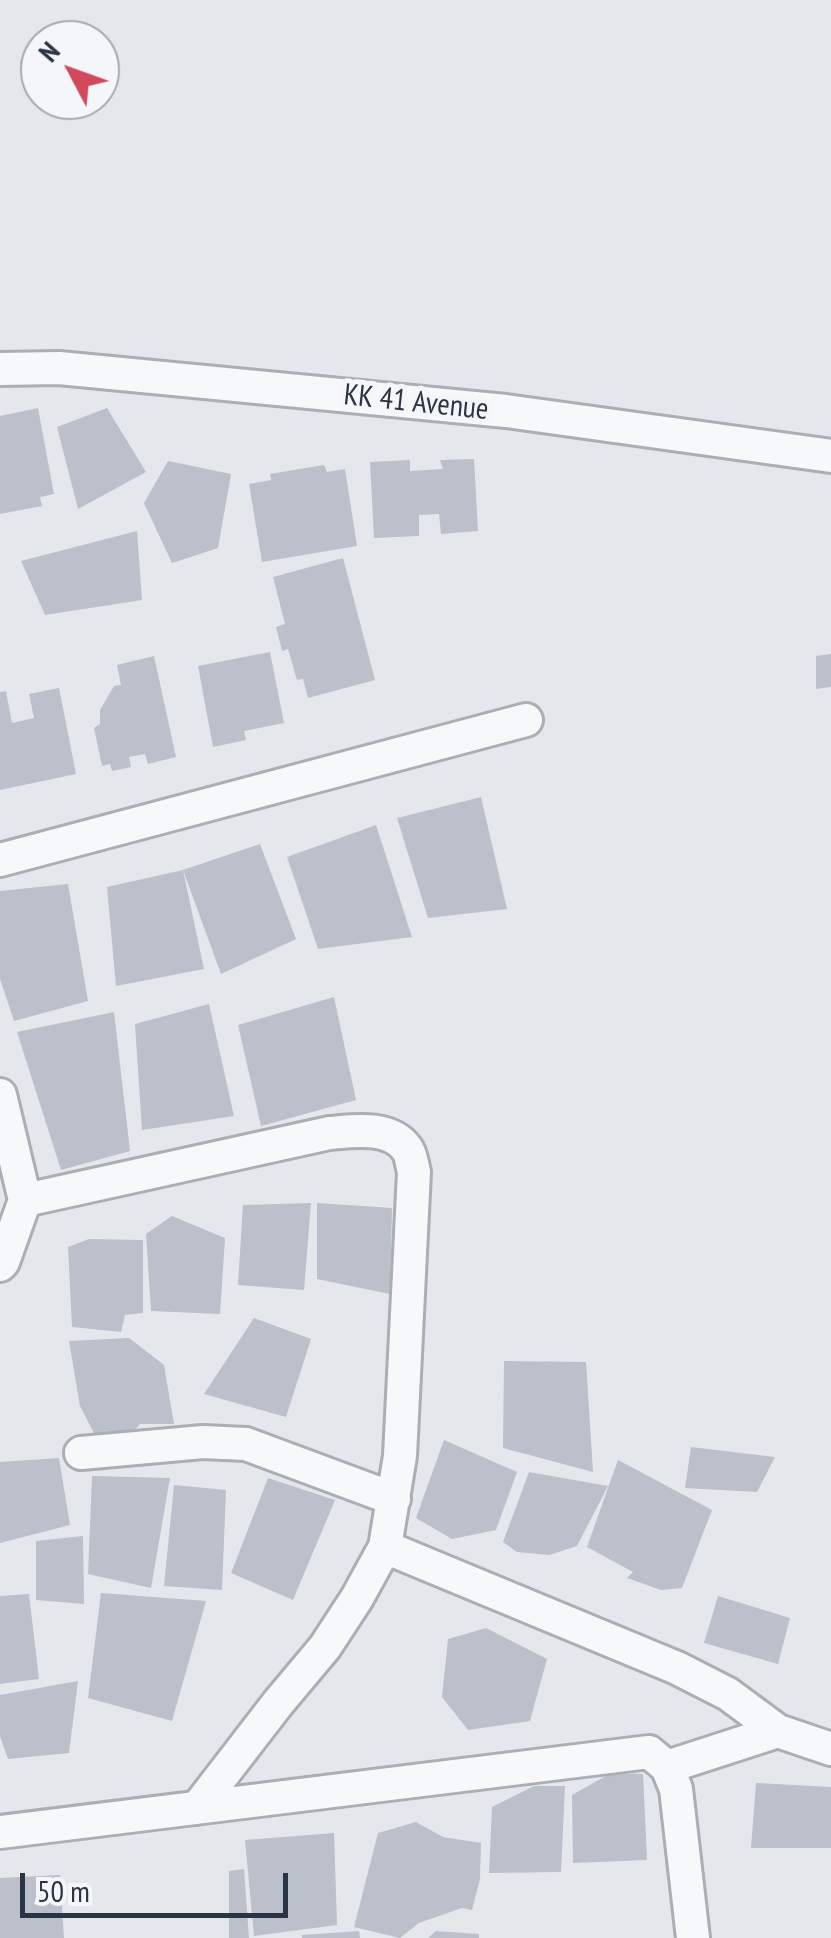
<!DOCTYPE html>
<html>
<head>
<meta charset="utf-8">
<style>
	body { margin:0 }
	#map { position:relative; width:831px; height:1938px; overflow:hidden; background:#e4e7ec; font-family:"PT Sans Narrow",sans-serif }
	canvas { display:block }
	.north { position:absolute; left:20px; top:20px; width:100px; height:100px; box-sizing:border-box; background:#f4f6f9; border:2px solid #a4a8b1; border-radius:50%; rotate:311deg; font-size:28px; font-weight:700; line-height:40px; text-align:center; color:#2b3445 }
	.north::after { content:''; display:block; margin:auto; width:35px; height:45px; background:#d1495b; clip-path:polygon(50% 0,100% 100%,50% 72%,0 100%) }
	.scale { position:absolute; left:20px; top:1873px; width:268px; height:45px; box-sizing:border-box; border:5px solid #2b3445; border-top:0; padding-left:12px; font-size:30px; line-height:35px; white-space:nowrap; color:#2b3445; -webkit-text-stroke:8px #f4f6f9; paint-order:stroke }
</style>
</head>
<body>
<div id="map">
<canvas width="831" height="1938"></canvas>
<div class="north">N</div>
<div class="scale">50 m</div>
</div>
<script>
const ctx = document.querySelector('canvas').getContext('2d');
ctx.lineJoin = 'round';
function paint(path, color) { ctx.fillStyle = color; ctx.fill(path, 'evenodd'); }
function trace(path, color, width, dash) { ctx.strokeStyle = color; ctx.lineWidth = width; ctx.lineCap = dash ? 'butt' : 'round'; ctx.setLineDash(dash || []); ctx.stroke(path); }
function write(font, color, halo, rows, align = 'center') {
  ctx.font = font + ' "PT Sans Narrow",sans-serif'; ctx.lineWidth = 10; ctx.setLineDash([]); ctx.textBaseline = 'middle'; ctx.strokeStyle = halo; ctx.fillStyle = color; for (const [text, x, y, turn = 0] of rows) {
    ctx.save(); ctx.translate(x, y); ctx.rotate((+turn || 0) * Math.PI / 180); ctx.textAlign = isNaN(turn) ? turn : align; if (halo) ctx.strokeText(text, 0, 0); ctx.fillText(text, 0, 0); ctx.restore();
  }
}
paint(new Path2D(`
	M38,408L54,494L40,497L42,506L0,514V416Z
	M107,408L146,472L78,509L57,427Z
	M474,459L478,531L441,534L439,514L419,515V536L374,538L370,462L410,460V471L443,469L440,460Z
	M168,461L231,474L218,548L172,563L144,503Z
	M324,465L327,472L345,469L357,546L262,562L249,484L271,480L270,474Z
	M137,531L142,600L45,615L21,561Z
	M343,558L375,680L308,698L303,679L297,680L288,649L282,651L276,627L285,624L273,577Z
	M270,652L284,723L244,731L246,740L213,747L198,666Z
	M831,654V687L816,689V656Z
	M154,656L176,757L148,764L145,754L129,757L131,767L112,771L110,764L102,766L94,728L100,724V710L114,686L121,685L117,665Z
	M59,688L76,774L0,790V692L6,691L12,723L34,718L29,694Z
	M481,797L507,909L428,918L397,818Z
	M376,825L412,937L318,949L287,857Z
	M260,844L296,939L221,974L183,870L204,969L116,986L107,887L183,870Z
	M68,884L88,1001L14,1021L0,979V891Z
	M334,997L356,1100L261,1126L238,1025Z
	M209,1004L234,1116L142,1130L135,1024Z
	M114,1012L130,1151L61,1170L17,1032Z
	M311,1203L304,1290L238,1285L243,1205Z
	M317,1203L392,1208L390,1294L317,1279Z
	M172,1216L225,1238L220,1314L151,1311L146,1234Z
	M89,1239L143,1240V1313L125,1315L121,1332L72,1327L68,1247Z
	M254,1318L311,1339L286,1417L204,1394Z
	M129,1338L164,1365L174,1424H140L132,1433L95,1435L80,1406L69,1341Z
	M504,1361L586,1362L593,1472L503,1448Z
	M444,1440L517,1472L496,1530L452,1539L416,1518Z
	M691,1447L775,1457L757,1492L685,1488Z
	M59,1458L70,1525L0,1543V1462Z
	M618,1460L712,1510L682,1588L661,1590L627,1578L633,1572L587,1547Z
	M529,1472L608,1486L577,1546L549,1555L517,1552L503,1542Z
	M92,1476L170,1478L151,1588L88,1574Z
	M268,1478L335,1500L293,1600L231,1573Z
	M174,1485L226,1490L222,1590L164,1586Z
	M83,1536L84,1604L36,1600V1541Z
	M101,1593L206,1601L172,1721L88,1698Z
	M29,1594L39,1679L0,1684V1596Z
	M718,1596L790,1618L778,1664L704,1643Z
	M486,1628L547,1659L530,1721L468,1730L442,1697L448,1639Z
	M78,1681L69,1753L8,1759L0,1736V1695Z
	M611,1773L643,1774L647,1860L573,1863L572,1795Z
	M756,1783L831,1787V1848H751Z
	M534,1786H565L561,1872L489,1873L492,1807Z
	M416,1822L443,1837L481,1843L480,1879L472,1910L462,1908L419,1923L400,1938L354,1927L378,1833Z
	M334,1833L337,1925L254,1936L245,1840Z
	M244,1869L249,1938H229V1871Z
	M60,1875L64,1938H0V1878Z
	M359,1931L360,1938H302V1935Z
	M436,1931L479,1934V1938H428Z`), '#bbc0ca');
const street = new Path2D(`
	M0,369L59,368L506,411L831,456
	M0,860L526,720
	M0,1095L25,1200L3,1262L0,1265
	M25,1200L329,1133C354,1131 390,1125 407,1149C411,1154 412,1165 414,1172L400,1456L385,1547L357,1598L325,1647L278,1703L197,1808
	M81,1453L203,1442L246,1444L394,1499
	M385,1547L677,1668L728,1694L778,1731
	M667,1767L778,1731L831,1749
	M0,1832L649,1752L667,1767L676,1789L693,1938`);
trace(street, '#a9aeb7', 38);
trace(street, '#f7f8fa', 32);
write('30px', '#2b3445', '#f4f6f9', [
	["KK 41 Avenue",416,403,6]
]);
</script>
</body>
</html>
